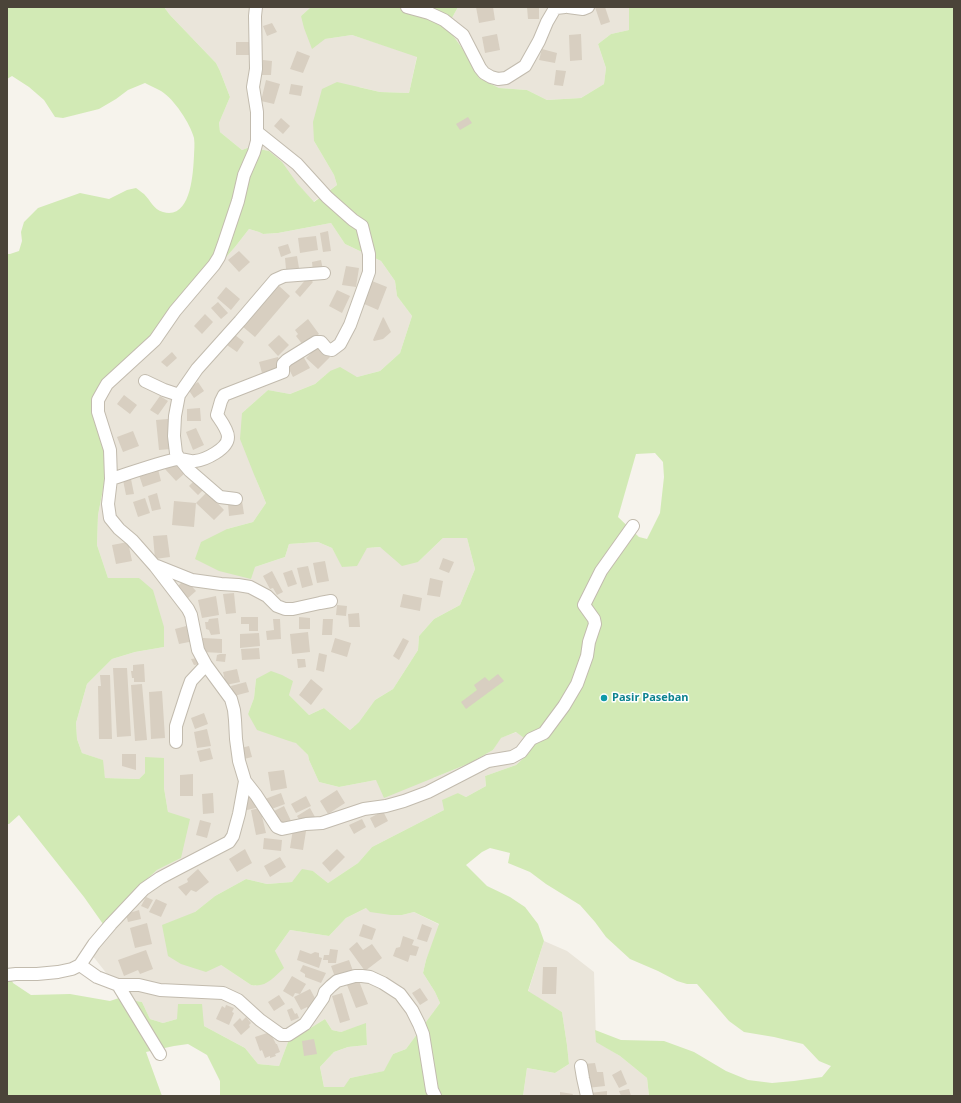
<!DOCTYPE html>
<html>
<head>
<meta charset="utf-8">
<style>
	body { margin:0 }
	#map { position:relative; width:961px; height:1103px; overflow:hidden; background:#f6f3ec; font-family:"Open Sans",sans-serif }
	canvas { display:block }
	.frame { position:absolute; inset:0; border:8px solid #4b4439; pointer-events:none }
</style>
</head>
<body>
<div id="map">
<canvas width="961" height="1103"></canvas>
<div class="frame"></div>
</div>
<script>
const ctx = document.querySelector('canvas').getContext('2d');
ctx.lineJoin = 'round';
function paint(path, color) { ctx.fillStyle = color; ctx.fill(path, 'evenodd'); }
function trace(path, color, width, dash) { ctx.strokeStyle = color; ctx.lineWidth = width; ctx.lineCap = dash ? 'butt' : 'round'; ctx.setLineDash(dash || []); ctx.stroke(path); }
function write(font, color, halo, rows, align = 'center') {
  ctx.font = font + ' "Open Sans",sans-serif'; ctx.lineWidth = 3; ctx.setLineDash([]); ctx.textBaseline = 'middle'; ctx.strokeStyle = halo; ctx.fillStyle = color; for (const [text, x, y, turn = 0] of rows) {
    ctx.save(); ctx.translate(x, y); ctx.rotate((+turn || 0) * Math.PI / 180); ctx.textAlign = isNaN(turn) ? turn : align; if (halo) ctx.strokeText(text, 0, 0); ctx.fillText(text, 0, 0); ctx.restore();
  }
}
paint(new Path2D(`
	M164,7H311L301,16L325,39L352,35L417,56L409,93L380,92L359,87L314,141L334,175L337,185L313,202L269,151L250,147L242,150L220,132L219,123L230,97L220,71L216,63L170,15Z
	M458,7H629V30L611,34L598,44L606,68L604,84L581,98L547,100L527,90L499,88L479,78L462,48L447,27Z
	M331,223L345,244L381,261L395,281L397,296L412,316L400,353L380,371L357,377L330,371L315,384L290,394L268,390L242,413L255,477L266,503L253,522L227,529L255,567L285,557L289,544L318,542L332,548L343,567L367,548L380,547L418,562L443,538H467L475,569L460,605L434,619L419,636L418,650L393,689L375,700L359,722L350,730L324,708L309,715L289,695L256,679L254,698L248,714L292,742H296L308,755L309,760L319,782L339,787L376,780L433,778L470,763L493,750L500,738L517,732L524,738L529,753L516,765L485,776L486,786L466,797L458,793L444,810L372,847L358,863L328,883L313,871L292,882L267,884L246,879L215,896L195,912L221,965L251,985L256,986L275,951L290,930L329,936L346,918L366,908L402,915L414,912L440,925L426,960L423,973L435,992L440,1003L406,1049L393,1054L385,1071L350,1078L345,1087H324L320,1067L334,1052L348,1047L367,1045L366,1024L341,1032L332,1030L325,1019L288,1042L279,1066L258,1064L245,1048L204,1026L177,1019L163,1023L150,1019L142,1002L119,998L107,974L85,946L117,908L134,891L157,870L181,858L168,812L164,788V758L145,773L139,779L105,778L102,760L82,753L77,739L76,723L87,684L112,659L135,652L164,647L139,578H108L97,545L98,515L107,469L92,406L200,287L235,247L249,229L259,232L263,234L278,233Z
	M544,941L567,951L594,972L596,1041L620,1056L647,1078L649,1096H523L527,1068L555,1073L569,1064L567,1045L562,1012L528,992Z`), '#eae5da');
paint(new Path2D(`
	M7,7H164L170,15L216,63L220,71L230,97L219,123L220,132L242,150L250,147L269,151L282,162L297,183L314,202L337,185L334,175L314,141L313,122L322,89L337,82L380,92L409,93L417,57L352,35L325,39L312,49L304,28L301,16L311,7H458L447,27L462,48L479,78L499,88L527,90L547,100L581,98L604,84L606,68L598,44L611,34L629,30V7H954V1096H649L647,1078L620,1056L596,1042L595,1030L621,1040L664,1041L694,1052L726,1071L748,1080L772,1083L794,1081L822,1077L831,1066L819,1061L803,1044L774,1037L744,1032L729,1021L697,984H687L677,981L658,971L630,959L606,937L595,922L580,905L546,884L530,872L508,863L510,853L490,848L482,852L466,865L487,886L510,897L525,907L538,924L544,941L528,991L562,1012L567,1045L569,1064L555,1073L527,1068L523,1096H220V1081L207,1055L188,1044L174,1046L146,1052L162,1096H7V969L13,983L31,995L70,994L110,1001L119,998L142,1002L150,1019L163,1023L177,1019L178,1004H202L204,1026L245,1048L258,1064L279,1066L288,1042L325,1019L332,1030L341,1032L366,1023L367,1045L348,1047L334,1052L320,1067L324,1087H344L350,1078L384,1071L393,1054L406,1049L440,1003L435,992L423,973L426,960L439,924L414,912L402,915H391L370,912L366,908L346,918L329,936L290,930L275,951L284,968C274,977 266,988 251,985L221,965L206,972L181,964L168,956L162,925L195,912L215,896L246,879L267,884L292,882L302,869L313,871L328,883L358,863L372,847L444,810L442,800L458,793L466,797L486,786L485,776L516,765L529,753L524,738L516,732L501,738L493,750L470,763L384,798L376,780L339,787L319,782L309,760L308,755L296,743L292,742L257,730L248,714L254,698L256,679L271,671L282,675L293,681L289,695L309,715L324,708L350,730L359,722L375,700L393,689L418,650L419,636L434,619L460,605L475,569L467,538H443L418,562L402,566L380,547L367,548L357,566L342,567L332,548L318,542L289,544L285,557L255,567L251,579L219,571L195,559L201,542L227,529L253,522L266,503L255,477L240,439L242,413L268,390L290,394L315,384L330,371L340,367L357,377L380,371L400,353L412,316L397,296L395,281L381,261L345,244L331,223L278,233L263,234L259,232L249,229L235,247L200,287L145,357L121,377L98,392L107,469L98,515L97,545L108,578H139L153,590L164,627V647L135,652L112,659L87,684L76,723L77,739L82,753L103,760L105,778L139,779L145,773V757L164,758V788L168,812L190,819L181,858L157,870L134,891L103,924L84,897L19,815L9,824H7V254H10L19,251L22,241L21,232L24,222L38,208L80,193L109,199L127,190L136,188C139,190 141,192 144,194C151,201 153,209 163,212C191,220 193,174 194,156C194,151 195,144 194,138C190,123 174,99 161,91C156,88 150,86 145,83L128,90L116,99L99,109L63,118L55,117L44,100L29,87L12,76L7,79ZM655,453L663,462L664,477L660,513L647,539L639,537L618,517L636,454Z`), '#d2eab5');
paint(new Path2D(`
	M476,7H493L495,20L479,23Z
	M527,7H539V19H528Z
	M595,7H605L610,22L601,25Z
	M272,23L277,32L267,36L263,26Z
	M497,34L500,50L485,53L482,37Z
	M581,34L582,60L570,61L569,35Z
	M236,42H249V55H236Z
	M542,49L557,53L555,63L539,60Z
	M297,51L310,56L303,73L290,69Z
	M263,60L272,61L271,75H262Z
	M556,70L566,71L563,86L554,85Z
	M266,80L280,84L274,104L261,101Z
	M291,84L303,86L301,96L289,94Z
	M468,117L472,123L460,130L456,124Z
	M281,118L290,126L283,134L274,126Z
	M328,231L331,251L323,252L320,233Z
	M316,236L318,250L300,253L298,238Z
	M288,244L291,253L281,257L278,247Z
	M239,251L250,262L239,272L228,260Z
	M297,256L299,268L286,269L285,258Z
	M321,260L323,270L313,272L312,262Z
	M346,266L359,268L356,287L342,285Z
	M308,277L313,282L300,297L295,292Z
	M372,281L387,287L378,310L362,303Z
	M278,285L290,296L255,337L242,326Z
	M226,287L240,299L231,310L217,298Z
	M337,290L350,296L342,313L329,306Z
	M218,302L228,313L221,319L211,308Z
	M205,314L213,322L202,334L194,326Z
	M383,317L384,318L391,332L383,339L374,341L373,340Z
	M308,319L319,334L303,345L296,336L298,334L295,330Z
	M235,335L244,342L237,352L227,345Z
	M279,335L289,345L278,356L268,345Z
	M318,346L330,357L318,369L306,358Z
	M172,352L177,358L167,367L161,362Z
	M303,356L310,368L293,377L287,365Z
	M278,357L281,368L262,373L259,362Z
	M198,382L204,391L194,398L188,389Z
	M124,395L137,405L130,414L117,404Z
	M160,396L168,401L158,415L150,410Z
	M200,408L201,421H187V409Z
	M168,419L171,449L159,450L156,420Z
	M196,428L204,445L193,450L186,432Z
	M133,431L139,446L123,452L117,437Z
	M173,462L184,474L176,481L165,469Z
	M158,469L161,481L143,487L139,475Z
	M131,479L134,494L126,495L123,480Z
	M196,479L205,488L198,495L189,486Z
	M207,492L224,510L214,520L196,503Z
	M157,493L161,509L152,511L148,496Z
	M145,498L150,513L138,517L133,502Z
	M174,501L196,503L194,527L172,525Z
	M242,501L244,514L229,516L228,503Z
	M167,535L170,557L155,559L153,536Z
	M128,542L132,561L116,564L112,545Z
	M443,558L454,562L449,573L439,569Z
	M325,561L329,581L317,583L313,563Z
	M308,566L313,585L302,588L297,568Z
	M292,570L297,584L288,587L283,573Z
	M272,571L283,592L277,595L273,588L270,589L263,576Z
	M430,578L443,581L440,597L427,595Z
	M185,579L196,591L188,598L178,586Z
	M234,593L236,613L226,614L223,594Z
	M403,594L422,598L420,611L400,607Z
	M216,596L219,615L202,618L198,600Z
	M337,605L347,606L346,616L336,615Z
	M359,613L360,627H349L348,614Z
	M241,617H258V631H249V624H241Z
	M299,617L310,618V629H299Z
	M218,618L220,634L211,635L209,630L206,629L205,622H208L209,619Z
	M273,619H280L281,639L267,640L266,631L274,630Z
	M323,619H333L332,635H322Z
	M190,625L194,641L179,644L175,629Z
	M308,632L310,652L292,654L290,634Z
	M259,633L260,646L240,648V634Z
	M203,638L222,639V653L203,652Z
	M335,638L351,643L347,657L331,652Z
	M403,638L409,641L399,660L393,656Z
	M259,648L260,659L242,660L241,649Z
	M319,653L327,655L324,672L316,670Z
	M220,654H226L225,662L216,661L217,655Z
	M199,658L200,664L194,665L191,659Z
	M297,659H305L306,667L298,668Z
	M144,664L145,682H134V678H132L131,671H133V665Z
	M113,668H127L131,736L117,737Z
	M237,669L240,682L226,685L223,672Z
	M498,674L504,681L466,709L461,702L477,690L474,685L485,677L489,681Z
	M100,675H110L112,739H99L98,686H101Z
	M311,679L323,689L311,705L299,695Z
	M246,682L249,692L234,696L231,686Z
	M142,684L147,740L135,741L131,685Z
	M162,691L165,738L151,739L149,692Z
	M204,713L208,724L195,729L191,718Z
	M207,729L211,746L197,748L194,732Z
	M249,746L252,757L244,759L241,748Z
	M210,748L213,759L200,762L197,751Z
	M122,754H136V770L122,766Z
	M284,770L287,788L271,791L268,772Z
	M193,774V796H180V775Z
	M337,790L345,803L328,814L320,801Z
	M213,793L214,813L203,814L202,794Z
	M253,793L256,808L247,810L246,794Z
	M281,793L285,804L269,810L265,799Z
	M306,796L311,806L296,813L291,804Z
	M284,806L291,821L279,827L272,812Z
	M260,808L266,833L256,835L251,810Z
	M310,808L315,817L302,824L297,816Z
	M383,811L388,821L375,828L370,818Z
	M362,819L366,827L354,834L349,825Z
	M200,820L211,823L207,838L196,835Z
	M293,829L306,831L303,850L290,848Z
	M264,838L282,840L281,851L263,849Z
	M245,849L252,863L237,872L229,859Z
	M337,849L345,857L330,872L322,863Z
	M280,857L286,867L270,877L264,866Z
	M198,869L209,882L196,892L191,890L186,896L178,887L188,882L187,879Z
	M146,897L153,900L148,909L141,906Z
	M156,899L167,904L161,917L149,912Z
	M139,910L141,919L128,922L126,914Z
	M147,923L152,944L135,948L130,928Z
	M363,924L376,929L372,940L359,936Z
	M422,924L432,928L427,942L417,939Z
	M403,936L414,940L412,945L419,947L416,956L410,955L408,962L393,956L396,948L400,947Z
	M357,942L363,950L372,944L382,958L365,971L349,949Z
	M330,949L338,950L336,963H328V960H323L324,955H329Z
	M146,950L153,969L140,974L138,970L124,976L118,960Z
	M300,950L311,954L315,952L319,953V957L322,958L319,968L297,960Z
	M349,960L353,971L335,977L331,966Z
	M303,965L326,973L321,983L305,977V974L300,971Z
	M543,967H557L556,994H542Z
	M292,976L306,984L300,994L295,993L293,997L283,991Z
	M359,981L368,1004L356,1008L347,985Z
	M420,988L428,1000L420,1005L412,993Z
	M310,989L318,1004L308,1009L307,1007L301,1010L294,997Z
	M342,993L350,1020L340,1023L332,996Z
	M279,995L285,1004L274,1011L268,1002Z
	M226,1005L234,1008L232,1012L234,1013L229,1025L216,1019L222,1006L225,1008Z
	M292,1008L295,1014L297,1013L299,1018L291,1021L287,1010Z
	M246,1017L251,1023L249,1025L250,1027L241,1035L233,1025L240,1018L242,1021Z
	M270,1032L276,1044H277L280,1052L275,1054L276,1056L270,1058V1056L265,1058L262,1050L260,1051L255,1037Z
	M314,1039L317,1054L304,1056L302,1041Z
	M595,1063L597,1072H603L605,1086L587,1088L584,1064Z
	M621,1070L627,1084L619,1088L612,1075Z
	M629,1089L631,1096H621L619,1091Z
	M607,1091V1096H591L590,1093Z
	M560,1092L573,1094L572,1096H560Z`), '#d8cfc1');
const minor = new Path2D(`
	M407,7L429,13L444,20L463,35L480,68L484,73L491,77L498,79L506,78L525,66L539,41L547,22L554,10L556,8L565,7
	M568,7L583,9L588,7
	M145,381L164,390L179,395L175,416L174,436L176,453L179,458L190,471L220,497L236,499
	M179,395L197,369L240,321L275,280L284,276L324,273
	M111,479C133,472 155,464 177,459C182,458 188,462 195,461C205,460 228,449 228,437C228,430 221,421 217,415L221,401L224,395L283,372V364L287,360L316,342H321L327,349L332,350L340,344L350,325L369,272V254L362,226L353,220L327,197L297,164L257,132
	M157,566L192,580L221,584L238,585L250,587L267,596L277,606L285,609H293L320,603L331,601
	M176,742V726L187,692L191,681L206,665
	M245,781L256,795L277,827L282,829L306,824L322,823L364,809L386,806L404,801L428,792L488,761L512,757L521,752L531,739L544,733L564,706L577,684L587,656L589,642L595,624L594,619L584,605L601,571L633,526
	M80,965L97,977L118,985H139L160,990L223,993L238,1000L260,1020L281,1035H288L305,1024L323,998L325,992L331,986L337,981L355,976H362L370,977L383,983L400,994L412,1010L419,1024L423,1034L432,1090L435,1096
	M7,975L16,974H37L58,972L72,969L80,965L94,944L111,924L144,889L160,878L179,868L229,842L233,836L239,814L245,781L239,761L236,739L235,720L234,710L231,699L206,665L198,650L191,615L188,609L155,566L132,540L119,529L110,518L108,504L111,479L110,450L98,412V400L103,391L107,384L155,340L175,311L214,265L219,257L224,243L238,201L244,175L254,152L257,141V112L253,87L256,69L255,16L256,7
	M118,985L160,1054
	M581,1066L583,1078L587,1096`);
trace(minor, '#c2bbae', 14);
trace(minor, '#fff', 12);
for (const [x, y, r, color] of [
	[604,698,4,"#0f9aa8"]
]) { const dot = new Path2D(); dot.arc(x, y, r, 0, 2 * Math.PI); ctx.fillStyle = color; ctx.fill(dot); trace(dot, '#fff', 1.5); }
write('bold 11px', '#0d838f', '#fff', [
	["Pasir Paseban",612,698]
], 'left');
</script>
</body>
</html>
